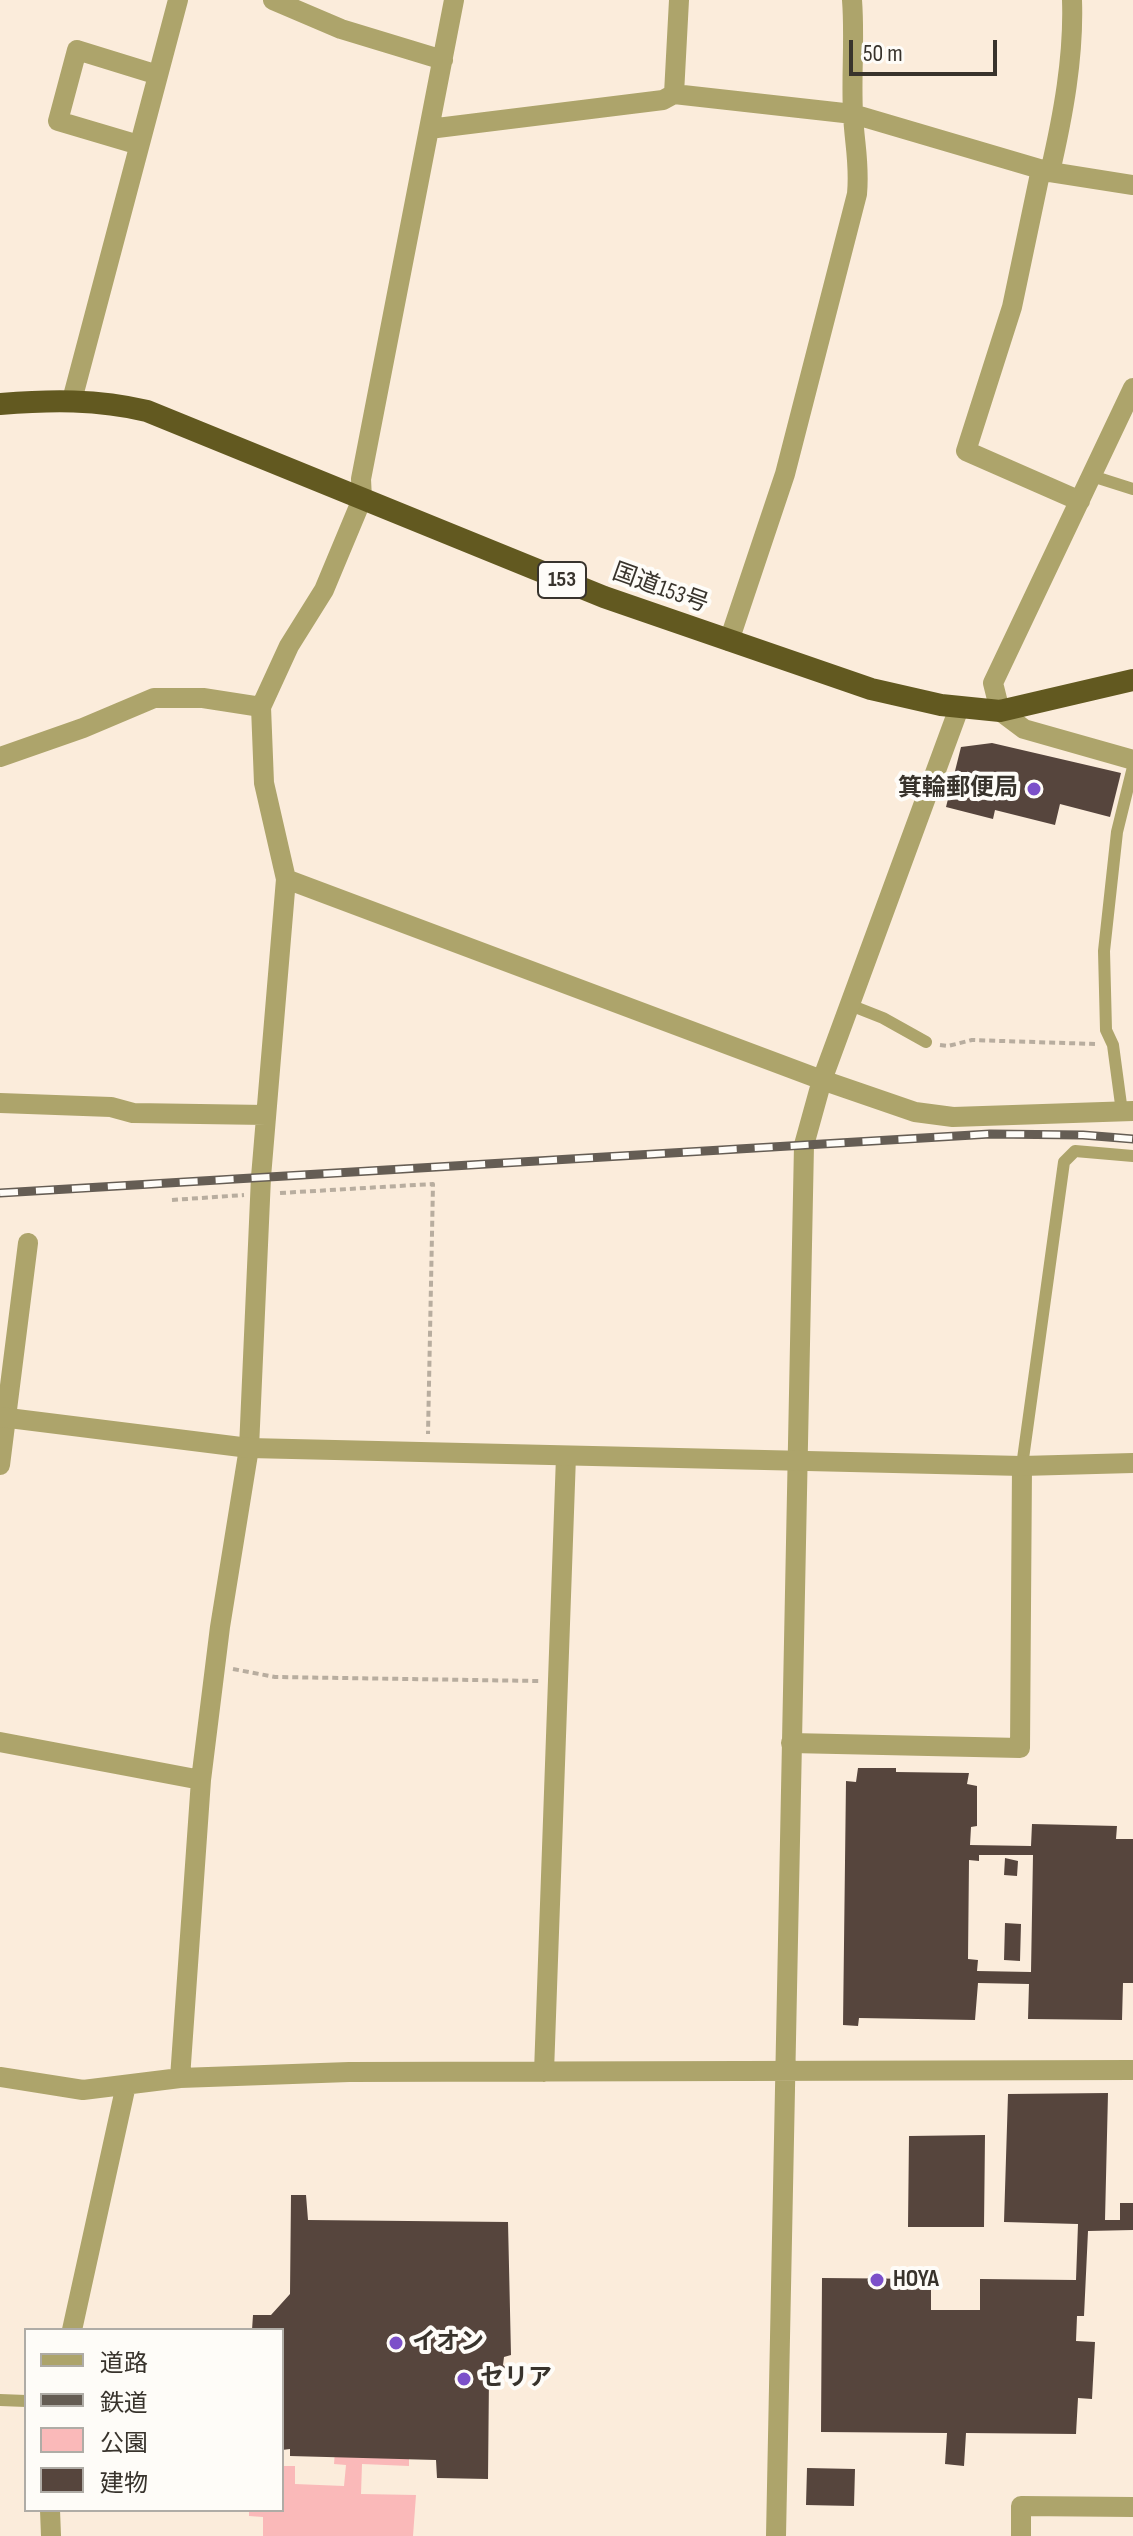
<!DOCTYPE html>
<html>
<head>
<meta charset="utf-8">
<style>
	body { margin:0 }
	#map { position:relative; width:1133px; height:2536px; overflow:hidden; background:#fbecdb; font-family:"Sofia Sans Condensed","Noto Sans JP",sans-serif }
	canvas { display:block }
	.legend { position:absolute; left:24px; top:2328px; width:260px; height:184px; box-sizing:border-box; background:#fefcf8; border:2px solid #afaca6; margin:0; padding:10px 14px; list-style:none; font-size:24px; color:#38332c }
	.legend li { display:flex; align-items:center; gap:16px; height:40px }
	.legend b { width:40px; border:2px solid #afaca6 }
	.scale { position:absolute; left:849px; top:40px; width:148px; height:36px; box-sizing:border-box; border:4px solid #38332c; border-top:0; padding-left:10px; font-size:24px; line-height:28px; white-space:nowrap; color:#38332c; -webkit-text-stroke:6px #fefcf8; paint-order:stroke }
</style>
</head>
<body>
<div id="map">
<canvas width="1133" height="2536"></canvas>
<ul class="legend">
<li><b style="height:10px;background:#ada46b"></b>道路</li>
<li><b style="height:10px;background:#655d54"></b>鉄道</li>
<li><b style="height:22px;background:#fab9b9"></b>公園</li>
<li><b style="height:22px;background:#56453d"></b>建物</li>
</ul>
<div class="scale">50 m</div>
</div>
<script>
const ctx = document.querySelector('canvas').getContext('2d');
ctx.lineJoin = 'round';
function paint(path, color) { ctx.fillStyle = color; ctx.fill(path, 'evenodd'); }
function trace(path, color, width, dash) { ctx.strokeStyle = color; ctx.lineWidth = width; ctx.lineCap = dash ? 'butt' : 'round'; ctx.setLineDash(dash || []); ctx.stroke(path); }
function write(font, color, halo, rows, align = 'center') {
  ctx.font = font + ' "Sofia Sans Condensed","Noto Sans JP",sans-serif'; ctx.lineWidth = 8; ctx.setLineDash([]); ctx.textBaseline = 'middle'; ctx.strokeStyle = halo; ctx.fillStyle = color; for (const [text, x, y, turn = 0] of rows) {
    ctx.save(); ctx.translate(x, y); ctx.rotate((+turn || 0) * Math.PI / 180); ctx.textAlign = isNaN(turn) ? turn : align; if (halo) ctx.strokeText(text, 0, 0); ctx.fillText(text, 0, 0); ctx.restore();
  }
}
paint(new Path2D(`
	M335,2451L409,2454V2466L362,2464L361,2494L416,2495L413,2536H263V2517L249,2516V2510H282V2466H295V2484L344,2486L346,2465L334,2464Z`), '#fab9b9');
paint(new Path2D(`
	M992,743L1121,773L1110,817L1060,804L1055,825L995,810L993,819L946,807L961,747Z
	M858,1768H896V1772L969,1773L967,1784L977,1786V1826L971,1827L970,1845L1031,1846L1032,1824L1117,1826L1116,1839H1133V1983H1123L1122,2020L1028,2019L1029,1984L978,1983L975,2020L859,2018L858,2026L843,2025L846,1781L856,1782ZM979,1855H1033L1031,1972L977,1971L978,1960L968,1959L969,1860L979,1861Z
	M1005,1858L1018,1861L1017,1876L1004,1875Z
	M1005,1923L1021,1924L1020,1961L1004,1960Z
	M1108,2093L1105,2220H1120V2203H1133V2230L1088,2231L1084,2316H1077L1076,2341L1095,2342L1092,2399L1078,2398L1076,2434L966,2433L964,2466L945,2464L947,2433L821,2432L822,2278L931,2279V2310H980V2279L1076,2280L1078,2224L1004,2222L1008,2094Z
	M985,2135L984,2227H908L909,2136Z
	M291,2195H306L308,2220L508,2222L511,2355L504,2357L503,2365L509,2370L495,2381L489,2376L488,2479L437,2478L436,2460L290,2456V2449L282,2450V2330H252L253,2315H271L290,2294Z
	M807,2468L855,2469L854,2506L806,2505Z`), '#56453d');
trace(new Path2D(`
	M940,1045L948,1046L972,1040L1095,1044
	M280,1193L433,1184L428,1434
	M172,1200L244,1195
	M233,1669L275,1677L539,1681`), '#b8ad9f', 4, [6, 4]);
trace(new Path2D(`
	M1092,476L1133,489
	M850,1005L883,1018L926,1042
	M1122,1112L1113,1045L1106,1030L1104,951L1117,832L1133,767
	M1022,1466L1064,1162L1075,1151L1133,1156
	M0,2400L26,2401`), '#ada46b', 12);
trace(new Path2D(`
	M273,0L341,29L443,60
	M674,94L679,0
	M429,129L663,100L674,94L853,114L1050,172L1133,185
	M139,145L58,121L77,50L158,75
	M1041,169L1012,307L966,451L1080,501
	M1050,172C1063,116 1074,57 1072,0
	M1133,388L993,683L1000,711L1024,729L1133,760
	M72,400L178,0
	M729,641L785,474L857,194C860,163 854,142 853,113C851,75 855,38 852,0
	M0,757L83,728L154,698H203L261,707
	M286,879L822,1080L915,1112L953,1117L1133,1111
	M0,1103L111,1107L133,1113L266,1115
	M0,1465L28,1243
	M0,1742L201,1780
	M791,1743L1020,1748L1022,1466
	M544,2072L566,1456
	M0,2077L83,2090L180,2078L349,2072L1133,2070
	M180,2078L201,1780L220,1627L249,1448L261,1177L286,879L264,783L261,707L289,646L324,590L362,499L361,479L454,0
	M72,2330L126,2085
	M50,2510L51,2536
	M776,2536L804,1145L822,1080L959,708
	M1021,2536V2506L1133,2507`), '#ada46b', 20);
trace(new Path2D(`
	M0,1417L249,1448L1022,1466L1133,1463`), '#ada46b', 20);
trace(new Path2D(`
	M0,404C50,400 97,399 147,411L604,597L871,689L941,705L1000,711L1133,680`), '#625920', 22);
const rail = new Path2D(`
	M0,1193L990,1134L1083,1135L1133,1139`);
trace(rail, '#655d54', 9);
trace(rail, '#fefcf8', 6, [18]);
for (const [x, y, r, color] of [
	[1034,789,8,"#7c50c9"],
	[877,2280,8,"#7c50c9"],
	[396,2343,8,"#7c50c9"],
	[464,2379,8,"#7c50c9"]
]) { const dot = new Path2D(); dot.arc(x, y, r, 0, 2 * Math.PI); ctx.fillStyle = color; ctx.fill(dot); trace(dot, '#fefcf8', 3); }
for (const [x, y, w] of [
	[562,580,48]
]) { const box = new Path2D(); box.roundRect(x - w / 2, y - 18, w, 36, 6); ctx.fillStyle = '#fefcf8'; ctx.fill(box); trace(box, '#38332c', 2); }
write('bold 22px', '#38332c', null, [
	["153",562,580]
]);
write('24px', '#38332c', '#fefcf8', [
	["国道153号",660,589,20]
]);
write('bold 24px', '#38332c', '#fefcf8', [
	["箕輪郵便局",1018,789,"right"],
	["HOYA",893,2280],
	["イオン",412,2343],
	["セリア",480,2379]
], 'left');
</script>
</body>
</html>
